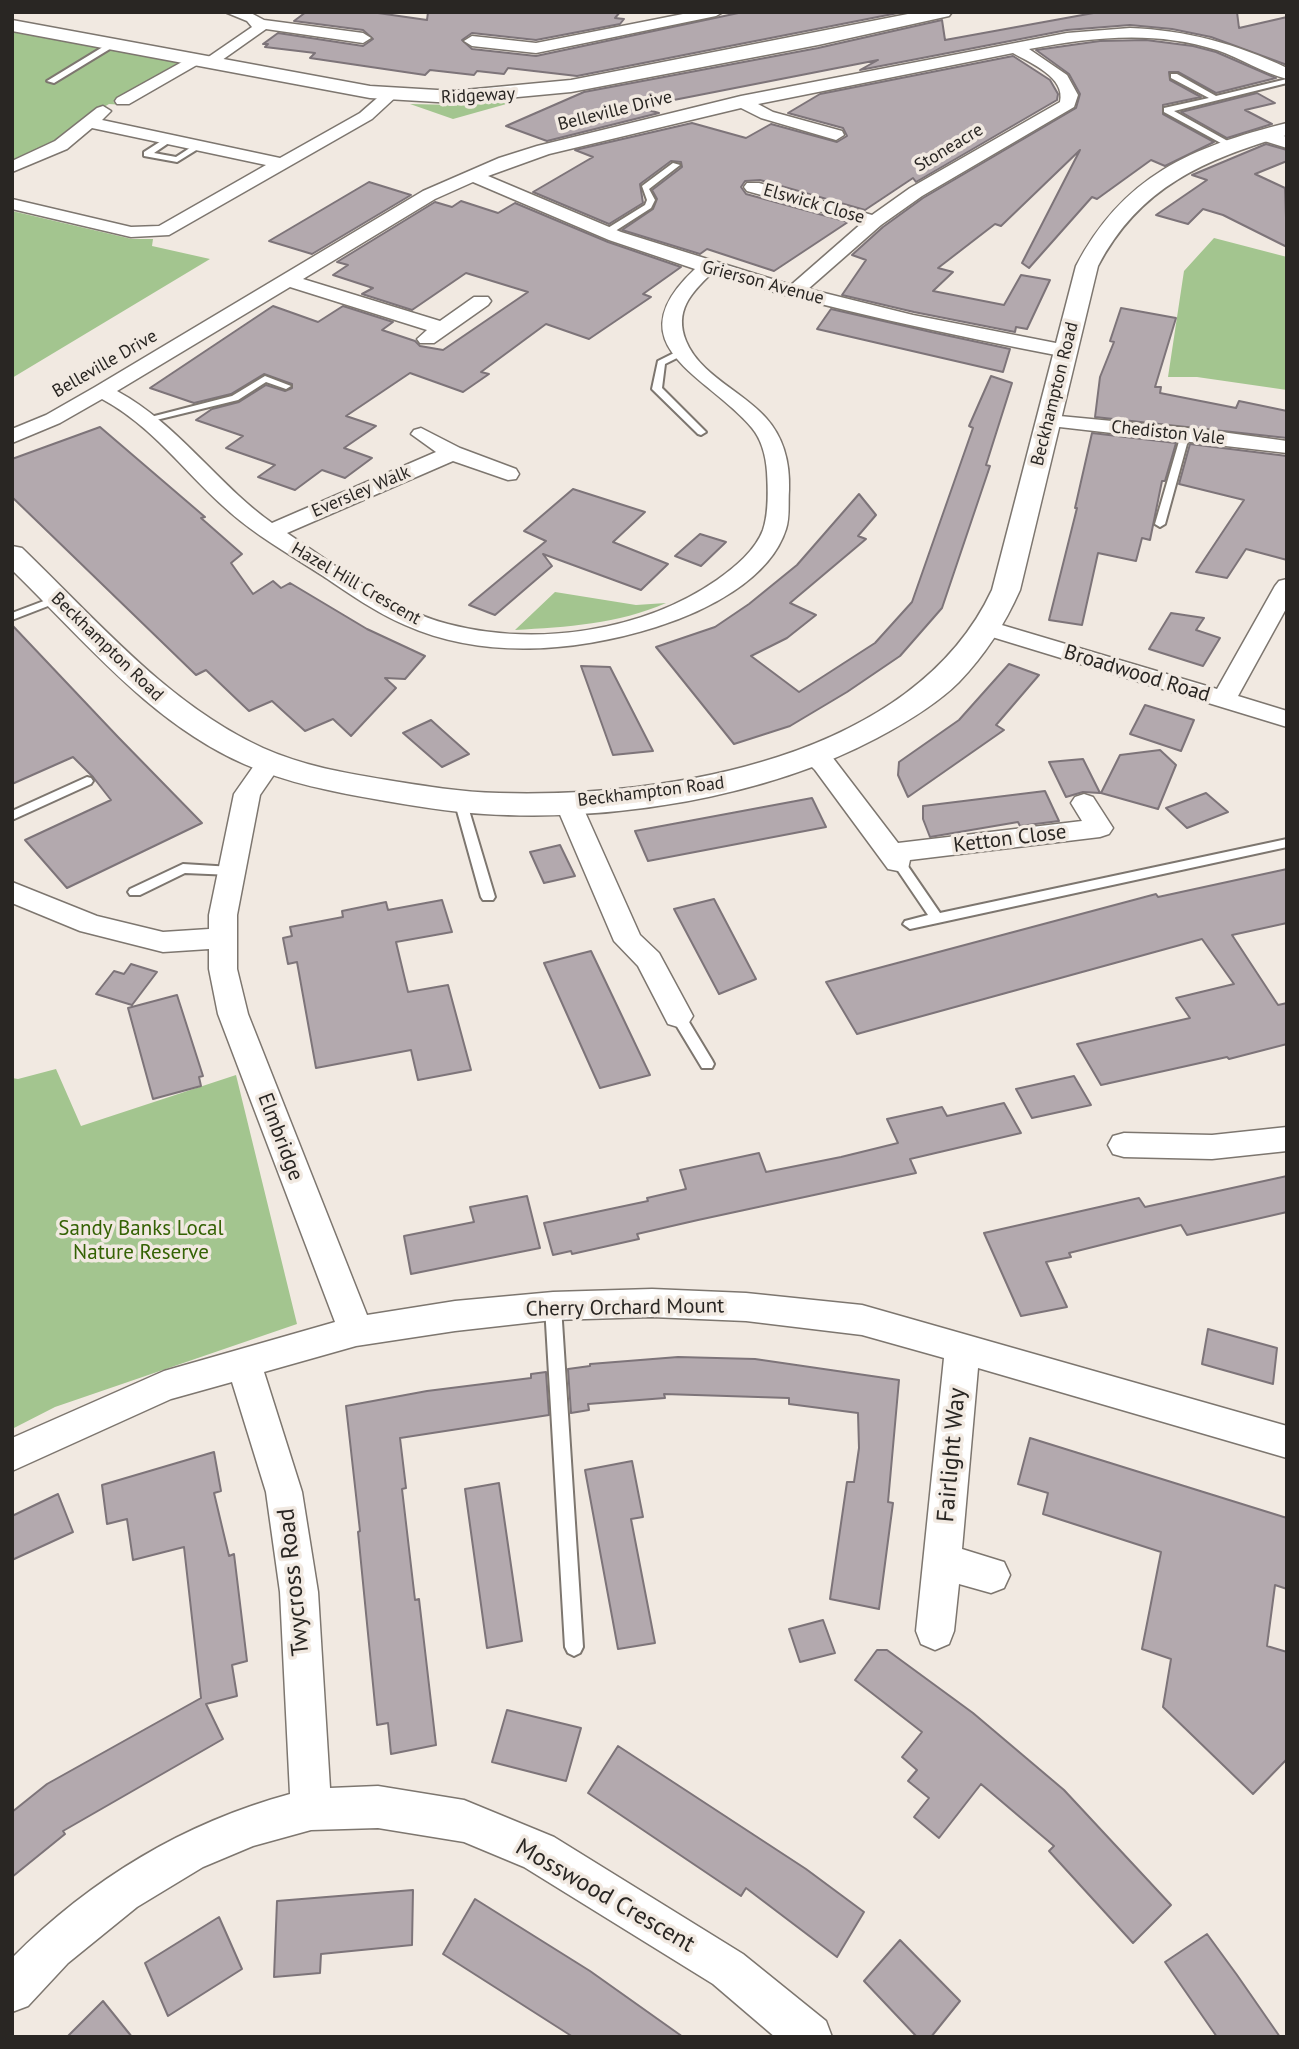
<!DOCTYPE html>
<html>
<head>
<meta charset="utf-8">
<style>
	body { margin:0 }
	#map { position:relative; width:1299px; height:2049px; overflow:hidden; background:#f1e9e1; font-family:"PT Sans",sans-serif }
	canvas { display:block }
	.frame { position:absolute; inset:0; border:14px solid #292623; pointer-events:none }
</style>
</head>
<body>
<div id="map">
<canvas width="1299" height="2049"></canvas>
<div class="frame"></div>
</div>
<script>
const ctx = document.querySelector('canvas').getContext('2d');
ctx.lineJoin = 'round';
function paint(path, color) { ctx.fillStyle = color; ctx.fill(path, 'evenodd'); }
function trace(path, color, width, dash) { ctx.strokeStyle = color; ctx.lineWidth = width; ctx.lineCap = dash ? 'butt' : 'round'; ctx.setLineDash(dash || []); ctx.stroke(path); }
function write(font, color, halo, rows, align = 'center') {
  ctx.font = font + ' "PT Sans",sans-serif'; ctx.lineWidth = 7; ctx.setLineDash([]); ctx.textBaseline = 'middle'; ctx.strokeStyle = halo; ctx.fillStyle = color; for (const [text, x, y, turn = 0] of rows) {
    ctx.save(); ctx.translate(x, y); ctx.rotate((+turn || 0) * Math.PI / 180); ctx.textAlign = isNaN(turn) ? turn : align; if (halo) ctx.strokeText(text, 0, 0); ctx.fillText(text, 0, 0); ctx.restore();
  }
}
paint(new Path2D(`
	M12,32L180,63L113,102L125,105L109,104L87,117L69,134L12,163Z
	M508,102L510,103L453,119L410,104L453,105Z
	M12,211L132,239H153L152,246L210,259L12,378Z
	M1214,238L1287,257V390L1197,377H1168L1184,271Z
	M555,592L636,605L666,603C618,624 567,627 515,630Z
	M56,1069L81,1126L236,1075L297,1324L55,1407L12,1429V1078L18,1079Z`), '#a3c58f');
const building = new Path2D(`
	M306,12H371L427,20L428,12H620L615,18L624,19L620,24L536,40L472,33L462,40L472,49L536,56L743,12H903L577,76L508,68L504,74L477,71L474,75L430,70L425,75L310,58L315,53L265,47L268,44H263L278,33L363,46L373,39L363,30L294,21Z
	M1099,12H1237L1239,28L1287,17V65L1211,37L1172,29L1130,25L1067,30L860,70L878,60L638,107L659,113L547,141L506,126L584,92L818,48L942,20L945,40Z
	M1146,40L1193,46L1216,52L1276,78L1216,93L1178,72H1169L1170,80L1201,97L1163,105V114L1214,142L1165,166L1151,160L1097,199L1092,197L1029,268L1022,263L1080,150L1001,226L995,224L938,268L953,272L933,291L1004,305L1021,275L1050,280L1027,329L1016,327L1015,332L914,312L842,295L866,260L852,255L883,227L923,198L1076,108L1080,94L1069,74L1036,50L1100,41Z
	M1013,56L1050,80L1058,94L1057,100L916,182L913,178L865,210L760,180L745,181L741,187L746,194L848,222L774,271L707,249L700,254L622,230L653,209L657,199L652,190L682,167L681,162L671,161L640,184L643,203L609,224L533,192L593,157L575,150L692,123L746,138L771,124L837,142L847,136L843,128L788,113L820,94Z
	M1257,93L1275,103L1245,110L1272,124L1227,138L1181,112Z
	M1266,144L1287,150V161L1255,174L1285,188L1287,247L1223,215L1203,209L1188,224L1156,215L1207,180L1192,175Z
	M369,182L411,195L312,254L269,241Z
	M461,201L498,213L515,203L608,242L681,267L643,294L651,297L589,339L546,324L481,372L489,374L463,392L410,373L346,416L376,426L344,448L372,458L345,478L322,470L295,490L258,477L275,465L226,448L243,436L196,420L212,409L239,402L266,385L285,391L292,388V384L264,374L231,394L194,403L150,388L273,306L318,322L343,306L393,322L382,330L415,341L420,346L443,350L528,292L466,273L412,310L362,294L373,288L333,275L348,265L337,262L435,202L452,207Z
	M1121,308L1176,318L1155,387H1161L1160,393L1236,408L1239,401L1287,411V438L1095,417L1100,377L1114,342L1110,341Z
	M831,309L931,332L1010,349L1003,372L817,329Z
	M991,376L1012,383L986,465L990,466L942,608L900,656L847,692L790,726L734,744L656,647L715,627L749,604L797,565L859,494L876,515L858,536L866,539L790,603L816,615L787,638L751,656L799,692L875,643L912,602L973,428L969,426Z
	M100,427L205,517L201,518L242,554L231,563L253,594L273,581L281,588L290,583L367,629L425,656L405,679L385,678L396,688L351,736L333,719L305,731L272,701L249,711L206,670L196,675L12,497V459Z
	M1092,433L1176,443L1165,481H1162L1150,540L1142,538L1136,561L1098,553L1082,625L1049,620L1077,508H1075Z
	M1190,444L1287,456V560L1246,549L1227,578L1196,572L1244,500L1179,484Z
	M573,489L645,512L613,542L668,564L641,590L543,554L552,566L495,615L469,605L546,541L524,531Z
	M700,534L726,542L701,566L675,556Z
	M1171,613L1204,618L1196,630L1220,638L1203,666L1149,649Z
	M12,625L118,737L202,823L67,888L25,840L111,800L93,777L73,757L12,784Z
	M1009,664L1039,675L996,725L1004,730L908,797L898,775L899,762L959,720Z
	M581,666L610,667L653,751L613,755Z
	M1145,705L1194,720L1181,751L1130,734Z
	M431,720L442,730L469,754L442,767L403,733Z
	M1160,750L1176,765L1158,809L1101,793L1120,755Z
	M1083,759L1100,793L1083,792L1066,797L1049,762Z
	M1045,791L1059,821L1020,826L1018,822L930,837L923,819V806Z
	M1206,793L1228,812L1187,828L1166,808Z
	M812,798L826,827L648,861L635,831Z
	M560,845L575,876L544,883L530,852Z
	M1287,869V923L1232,935L1278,1005L1287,1003V1044L1229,1059L1227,1057L1101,1085L1077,1044L1190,1018L1176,998L1234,984L1202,939L857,1034L826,982L1156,894L1158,897Z
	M714,899L756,979L719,994L674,909Z
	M442,900L452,932L396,942L408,992L448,985L471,1070L418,1080L411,1050L316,1068L297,962L288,964L283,938L292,936L290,927L343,917L342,911L386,902L388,910Z
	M591,951L650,1075L600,1088L544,963Z
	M131,964L157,972L132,1005L96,994L114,971L124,974Z
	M177,995L203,1076L199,1077L201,1086L153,1099L128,1008Z
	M1074,1076L1091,1105L1032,1118L1016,1089Z
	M1004,1103L1021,1133L910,1159L916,1173L698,1220L637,1234L639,1239L572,1254L571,1251L553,1255L544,1223L648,1201L647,1198L686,1189L680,1170L759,1153L766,1172L841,1157L898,1143L887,1119L942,1107L947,1116Z
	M1287,1176V1212L1187,1235L1181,1225L1069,1253L1071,1257L1046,1262L1067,1307L1021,1316L984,1233L1139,1198L1145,1207Z
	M527,1196L540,1248L411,1274L404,1236L474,1222L470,1207Z
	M1208,1329L1277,1348L1273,1384L1202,1364Z
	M678,1357L755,1359L899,1380L888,1502L893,1503L879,1609L830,1599L847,1482H854L859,1448L858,1413L789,1404V1398L664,1394L665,1398L588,1404L589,1410L571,1413L568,1369L590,1366V1364Z
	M546,1372L549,1415L400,1438L406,1488L402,1489L415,1600L419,1599L436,1745L391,1754L388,1723L377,1725L358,1532L360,1531L346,1406L427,1391L531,1378V1374Z
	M1030,1438L1287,1518V1589L1275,1585L1267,1646L1287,1652V1759L1253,1794L1163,1707L1171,1659L1142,1649L1161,1552L1043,1514L1048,1493L1018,1484Z
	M214,1452L221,1491L214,1493L229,1556L234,1554L247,1661L232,1665L237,1696L206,1704L223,1739L63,1831L65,1834L12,1877V1812L47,1784L201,1698L184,1547L133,1560L127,1519L107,1524L102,1485Z
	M632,1461L643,1517L631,1519L655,1643L618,1649L585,1470Z
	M499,1483L522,1641L487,1648L465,1489Z
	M58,1494L73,1532L12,1560V1516Z
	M823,1620L835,1653L800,1662L789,1629Z
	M877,1650H887L973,1713L1064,1790L1171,1905L1133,1943L1049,1851L1054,1846L981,1784L939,1838L914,1817L929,1798L908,1781L917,1770L902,1757L922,1732L855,1680Z
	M507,1710L581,1728L566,1781L492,1762Z
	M618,1746L806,1869L864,1912L837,1957L746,1888L741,1896L588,1793Z
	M413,1890L412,1945L321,1954L320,1973L274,1977L277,1901Z
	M475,1899L590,1971L683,2037H573L443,1954Z
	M219,1917L242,1969L168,2016L145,1963Z
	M1207,1934L1237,1975L1280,2037H1217L1165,1962Z
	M900,1940L960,2001L931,2037H917L864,1981Z
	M103,2001L132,2037H67Z`);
paint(building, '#b3a9ae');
trace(building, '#7d7479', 2);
const service = new Path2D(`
	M111,42L118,44L54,83L47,81Z
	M1171,74H1177L1216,96L1287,79V83L1174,111L1233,144V148H1230L1164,112V108L1209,98L1171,78Z
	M169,136L176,138L154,153L176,157L199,142L206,144L177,162L144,156V152Z
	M673,163L680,165L649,189L655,200L651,208L609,235H603V231L645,205L647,200L642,186Z
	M682,349L687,352L685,354L665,364L662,388L706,432L701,435L698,434L652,389L658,361Z
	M265,376L291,386L286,389L266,382L238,400L148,422L143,419L232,396Z
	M1182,431L1190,433L1165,524L1160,527L1155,524Z
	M57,596L61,597V601L12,620V613Z
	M87,777L91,778L93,781L91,784L12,820V811Z
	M460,796L466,800L495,897L493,900H483L481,897L454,800Z
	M1287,839V847L910,929L903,924L905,921L928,915L892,862L893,859H903L940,913Z
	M183,864L232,867L238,871L232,875L185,873L140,895H130L128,892L130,889Z
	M678,1011L683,1012L712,1060L714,1064L712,1068H702L673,1020L671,1016L673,1012Z
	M553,1299L559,1301L561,1306L583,1647L580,1653L574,1656L568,1653L565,1647L545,1306L547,1301Z`);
const minor = new Path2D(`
	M225,12H249L264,20L363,33L371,38L363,43L266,29L215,65L210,67L202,62L129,104H117L115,101L117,98L191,57L196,55L204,60L252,27L247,21Z
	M693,12H723L716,16L536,53L472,46L464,41L472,36L536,43Z
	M1130,28C1186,30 1237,44 1287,68V79C1263,73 1240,58 1217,50C1154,30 1092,37 1029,49L1067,75L1078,95L1074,107L922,196L881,225L808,289L913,315L1066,345L1073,347L1076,351L1073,355L1066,357C946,334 828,309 711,274C691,293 674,311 686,341C700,375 742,391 766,418C784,438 790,463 789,490C788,503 790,517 786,529C770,580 704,612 656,627C576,652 483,660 405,625C375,612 350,594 323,576C289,554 253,534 223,506C182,469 152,426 102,399L60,423L12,443V429L46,415L95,387L423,191L499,158L537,146L741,96L1067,33ZM1013,53C1030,63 1066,77 1060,102L910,188L872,215L759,183H747L744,187L747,191L862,223L791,285L621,232L488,176L549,154L741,108L761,118L836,140L844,135L842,131L773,112L758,104ZM473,182L609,240L695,269C612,346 708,375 752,428C762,440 766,457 767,472C768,489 769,513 763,530C755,551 735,567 717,580C642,632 535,647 448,624C395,611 333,564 287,533L453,461L508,480L516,479L519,474L516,469L460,448L421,428L414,430L411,434L436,452L272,523C216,483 178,424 117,391L290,287L427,330L417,339L420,343H434L488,305L491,301L488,297H474L440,321L303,279L435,199Z
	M390,90L398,95L372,119L169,235L131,237L12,209V199L131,227L159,226L266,165L92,128L67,149L12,172V161L55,141L97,108L103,106L111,111L102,120L280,158L360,113L384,92Z
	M1264,130L1287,137V148L1258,139L1256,135L1258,131Z
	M1049,415L1207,430L1287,441V453L1042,425L1039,421L1042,417Z
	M1287,579V607L1238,696L1287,711V727L979,633L975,628L979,623H995L1217,689L1275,586L1279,581Z
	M813,747L822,749L833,758L898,843L1082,821L1071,803L1075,797L1084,794L1093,797L1113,828L1109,834L1100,837L910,860L908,869L898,871L888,869L815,770L800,755L804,749Z
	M269,755L278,757L282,763L260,795L237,915V969L248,1014L367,1315L455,1301L553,1292L652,1289L746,1293L862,1305L1287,1426V1458L978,1368L962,1549L1004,1562L1010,1575L1004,1588L991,1593L959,1584L954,1631L949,1644L935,1650L921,1644L916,1631L944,1358L862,1335L746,1321L652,1317L553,1320L455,1331L356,1346L264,1372L302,1492L318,1592L330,1788L378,1786L464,1800L554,1837L743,1954L826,2021L832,2037H775L713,1984L524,1867L464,1842L378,1828L311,1830L253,1846L203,1867L137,1907L68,1963L28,2006L12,2012V1958C90,1880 183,1823 290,1794L280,1592L266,1492L232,1382L171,1399L12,1471V1438L164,1371L335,1322L218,1014L209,969V949L163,952L80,931L12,903V882L97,916L163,932L209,929V915L234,794L260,757Z
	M568,794L577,797L581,803L640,935L659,953L693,1016L688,1024L678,1027L668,1024L638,966L614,941L555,803L559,797Z
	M1287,1127V1151L1212,1159L1124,1157L1113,1154L1108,1145L1113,1136L1124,1133L1212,1135Z`);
const tertiary = new Path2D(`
	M918,12H952L949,16L818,45L571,92L454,103L370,98L12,31V20L370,86L454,91L571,80Z
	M1287,123V135C1204,160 1140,186 1098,266L1020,590C1005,624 985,655 959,682C936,705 905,723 877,738C764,798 611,822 484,814C449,812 415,806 380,800C334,792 287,783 244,764C151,723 84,640 12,570V546L22,548C97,620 167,704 263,748C303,766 345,773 387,780C424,786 461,792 499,793C666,798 913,759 992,590L1076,266C1123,176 1191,147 1287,123Z`);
trace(service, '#7d766f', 4);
trace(minor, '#7d766f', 3);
trace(tertiary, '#7d766f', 3);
paint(service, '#fff');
paint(minor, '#fff');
paint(tertiary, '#fff');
write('18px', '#292623', '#f1e9e1', [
	["Ridgeway",478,96,-3],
	["Belleville Drive",615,111,-14],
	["Stoneacre",949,148,-31],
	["Elswick Close",814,204,16],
	["Grierson Avenue",763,283,15],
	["Belleville Drive",105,364,-30],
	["Beckhampton Road",1055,394,-76],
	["Chediston Vale",1168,433,6],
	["Eversley Walk",361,492,-23],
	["Hazel Hill Crescent",356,584,30],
	["Beckhampton Road",107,647,44],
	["Beckhampton Road",651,792,-7]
]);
write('21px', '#292623', '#f1e9e1', [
	["Broadwood Road",1137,674,17],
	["Ketton Close",1010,839,-7],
	["Elmbridge",280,1137,69],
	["Cherry Orchard Mount",625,1308,-1]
]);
write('21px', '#346204', '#f1e9e1', [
	["Sandy Banks Local",141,1229],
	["Nature Reserve",141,1253]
]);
write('24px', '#292623', '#f1e9e1', [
	["Fairlight Way",952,1455,-85],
	["Twycross Road",294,1582,-96],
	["Mosswood Crescent",605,1896,30]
]);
</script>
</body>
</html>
